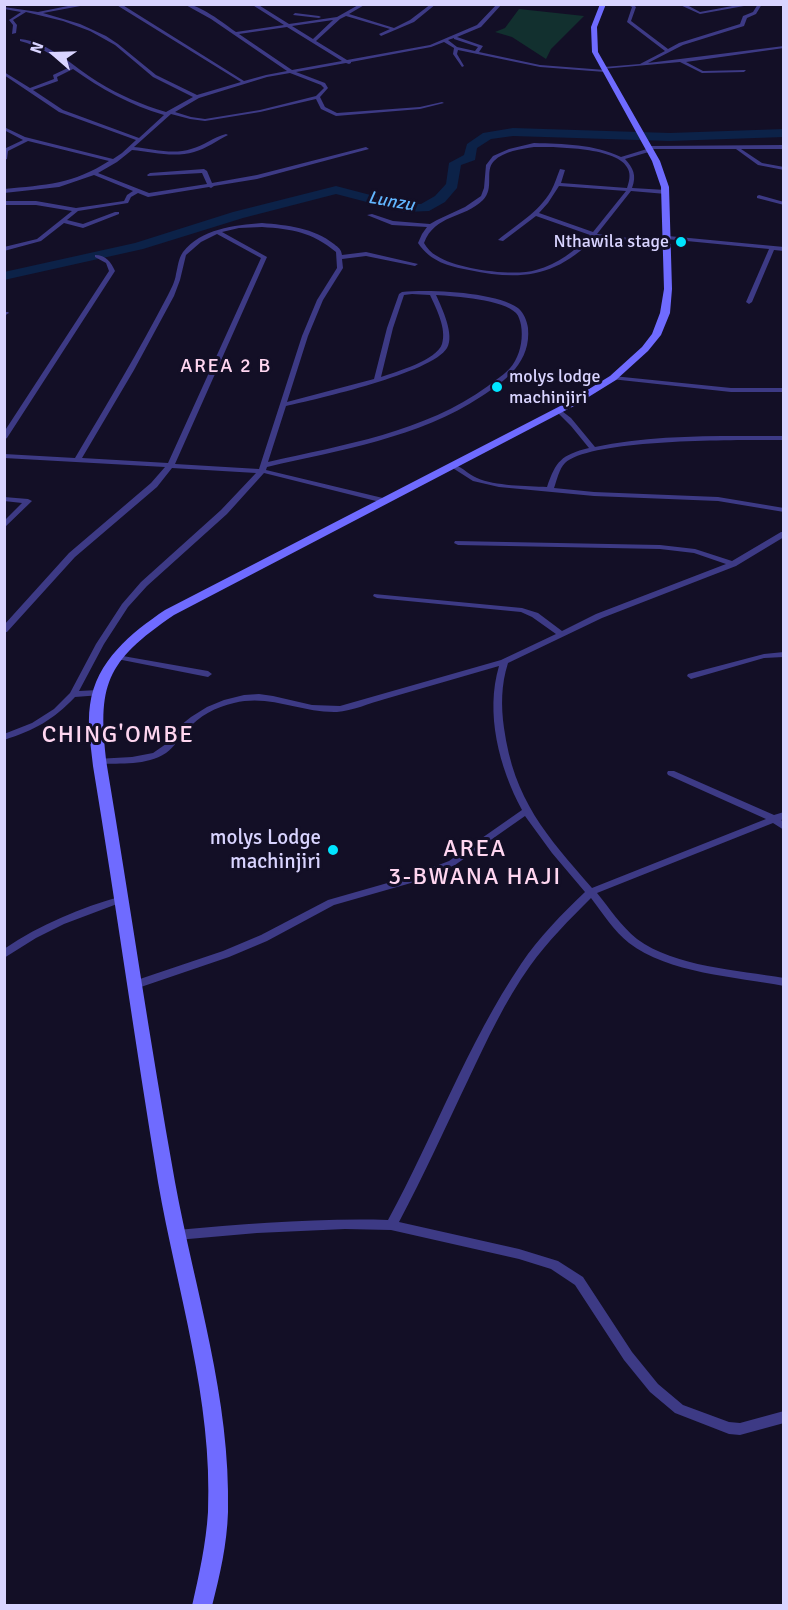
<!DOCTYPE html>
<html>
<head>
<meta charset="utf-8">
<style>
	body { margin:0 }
	#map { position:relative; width:788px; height:1610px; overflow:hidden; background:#130f26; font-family:Signika,sans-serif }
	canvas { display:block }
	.frame { position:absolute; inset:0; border:6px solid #d9d4ff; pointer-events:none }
	.north { position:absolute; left:24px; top:24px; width:60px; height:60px; -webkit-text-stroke:4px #130f26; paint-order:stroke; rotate:290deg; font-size:16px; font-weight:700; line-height:24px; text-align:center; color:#d9d4ff }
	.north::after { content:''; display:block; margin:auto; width:21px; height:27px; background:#d9d4ff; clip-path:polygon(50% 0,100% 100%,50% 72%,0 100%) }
</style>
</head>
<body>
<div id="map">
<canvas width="788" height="1610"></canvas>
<div class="frame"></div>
<div class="north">N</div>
</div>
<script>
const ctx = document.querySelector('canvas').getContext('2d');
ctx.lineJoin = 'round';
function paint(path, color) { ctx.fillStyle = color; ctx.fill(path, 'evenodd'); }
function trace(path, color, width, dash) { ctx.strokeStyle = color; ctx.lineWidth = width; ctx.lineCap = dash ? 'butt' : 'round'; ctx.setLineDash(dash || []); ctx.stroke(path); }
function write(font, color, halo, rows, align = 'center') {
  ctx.font = font + ' Signika,sans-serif'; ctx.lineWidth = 6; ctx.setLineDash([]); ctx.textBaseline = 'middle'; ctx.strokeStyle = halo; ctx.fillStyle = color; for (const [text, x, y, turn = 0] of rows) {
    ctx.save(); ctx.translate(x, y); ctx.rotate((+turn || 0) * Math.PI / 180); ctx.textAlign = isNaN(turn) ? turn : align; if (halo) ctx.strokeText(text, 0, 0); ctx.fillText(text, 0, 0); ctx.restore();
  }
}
paint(new Path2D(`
	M519,9L584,16L551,49L546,59L512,37L495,32L505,28Z`), '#12302f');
paint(new Path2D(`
	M513,128L670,133L784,129V137L670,141L513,136L491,139L477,148L475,160L461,165L457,188L445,202L429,211L405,212L336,194L243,218L143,249L4,280V272L135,243L233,212L336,186L405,204H421L435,196L446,184L449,163L464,155L467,144L483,133Z`), '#0c2248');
paint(new Path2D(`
	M78,4H91L43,13L80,24L106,36L118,44L156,75L197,95L241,82L115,4H121L244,81L266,75L287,71L211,19L184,4C200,4 223,23 236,32L284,25L251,4H257L289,24L337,17L360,4H366L349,14L394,28L410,20L431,4H436L414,22L381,36L379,34L390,29L346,16L340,19L316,41L347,60L430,45L477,25L497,4H502L481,27L457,37L483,46L479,52L540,65L605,70L607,71L605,72L540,67L458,50L457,54L464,66L462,67L453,54L454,48L444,42L431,47L351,62V63L349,64L346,63L296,72L325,83L328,88L320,97L325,107L337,113L420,107L442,102L444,103L420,109L336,116L321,109L316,99L260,112L205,121L190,119L171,114L134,147C153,149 173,155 191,149C204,146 213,137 226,134L228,135C218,140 206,149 194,152C174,158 152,152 132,150L117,162L98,173L149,193L207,184L202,173L148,176L147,175L150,173L204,169L207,171L212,183L257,175L366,147L369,149L257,179L214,186L211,188L209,187L148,197L138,193L131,197L128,203L78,211L67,220L83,224L115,212H119V214L83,228L64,223L41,241L4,251V247L37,239L72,211L36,205H4V201H36L76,208L124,201L127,195L133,191L94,175L59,187L4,193V189C46,185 73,184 109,161L28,141L8,151L7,159L4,160V149L23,140L4,130V127L25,137L113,159L122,153L136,140L59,112L4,75V72L30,88L54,79L53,75L70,67C54,56 39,46 20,41V39C49,42 74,67 98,82C119,95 142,105 166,112L193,97L153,77L115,45L90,31L63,21L26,12L13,20L17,25L16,33L12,34L13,25L9,20L21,12L4,9V7L38,12ZM333,20L313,39L292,26ZM287,27L342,61L292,70L239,34ZM454,38V39L478,47L475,51L457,47L448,40ZM73,69C101,89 130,105 164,115L139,138L63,110L33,90L58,81L57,77ZM290,73L321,85L324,88L316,96L260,110L205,119L191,117L175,112L199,98L267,77Z
	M626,4H632L636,7L631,21L668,49L679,43L740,24L743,16L753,12L758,4H762L756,14L747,18L744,26L683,45L648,63L784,46V48L686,62L703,71L746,70L744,72L702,73L680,62L602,69L604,67L640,64L665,51L627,22L632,7Z
	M678,4H685L700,12L743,4H755L700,14Z
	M295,13L319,16L321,17L319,18L293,15Z
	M534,143C563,144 594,144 621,157L647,149L646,148L649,146L784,145V149H741L762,163L784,167V170L758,165L736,149H652V151L625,159C633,168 637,175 632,188L666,190L669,192L666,194L631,191L597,234L668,243L670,244V246L595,237C557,277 521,281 469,270C448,266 431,262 418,243L422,234L427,227L392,225L367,215L372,214L393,221L430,224L437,220L465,207L481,196L484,188L486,165L493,156L509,149ZM534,147C555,147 619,147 628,169C631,175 629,182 627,188L561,183L565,170L560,169C557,176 555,184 551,191C538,213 517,224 498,240L503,241L536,216L590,235C575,251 558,264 536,270C513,277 457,269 437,256C431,253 427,248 424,243C435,214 464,219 483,200C495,188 484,171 494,161C504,151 521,149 534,147ZM559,186L626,191L593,232L539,213L548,203Z
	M759,195L784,202V205L757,198V196Z
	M262,223C287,225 314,228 334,244C339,248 341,249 342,255L366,252L418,264L415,266L366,256L342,259L343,268L323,300L308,336L287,402L374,379L387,328L399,294L402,292C429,289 496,292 518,308C524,313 527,321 528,328C531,361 507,380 482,396C419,438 339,450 267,467L266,470L387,499L388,501L384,503L264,473L227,514L147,586L128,607L104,644L79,691L98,690L101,691L102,693L101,695L75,697C53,720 35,730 4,740V734L32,723L54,709L70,693L96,644L122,604L141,582L221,510L256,473L172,468L157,487L75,557L7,632H4V625L69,553L151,483L165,467L4,458V454L75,458C107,404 139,351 168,295C171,289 175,282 176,274C178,267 178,259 183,252C201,229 234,225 262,223ZM262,227C292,229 312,232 336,252L337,268L317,300L302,336L259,469L175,464L267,257L222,232L239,228ZM217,234L261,258L168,463L82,458L134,370L174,296L180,280L186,255L201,242ZM412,294L430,295C436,308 447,329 442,344C437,360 396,372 381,377L393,328L404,295ZM436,295C455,296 504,300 516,313C519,316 520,321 521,325C523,337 521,350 515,361C509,372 498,378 488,386C425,432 343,445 268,462L286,406C317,399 432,373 447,348C455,335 442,308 436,295Z
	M668,236L784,247V251L774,250L752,302L749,304L746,302L769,249L666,239L665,238Z
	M95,255C106,255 111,262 115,271L7,438L4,440V432L109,271L106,263L95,257Z
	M4,312H8L9,313L4,316Z
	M613,376L731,388H784V392H731L611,379L610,378Z
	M558,408L571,418L595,447C653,434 724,436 784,436V440C743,440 592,438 565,463C559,469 557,480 554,488L594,492L718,497L784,508V512L718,501L594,496L499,487L473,481L448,465L449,464C459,463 467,474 477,478C495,486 527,486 547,487C556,461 561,455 589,448L571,426L555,410Z
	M4,497L28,499L32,501L4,528V521L22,503L4,501Z
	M781,532H784V537L736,566L602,618L508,663C501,685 501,706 504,728C514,800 546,835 592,888L766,819L668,775L667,773L668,771H674L774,815L784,812V819L781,820L784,822V830L773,823L597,893C610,909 621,926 637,939C675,967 738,970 784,978V986C737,977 667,973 629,943C614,931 603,914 591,898C569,920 548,941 530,966C505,1001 487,1040 469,1078C446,1126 424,1175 399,1222L519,1249L558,1261L583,1277L632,1352L658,1384L683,1405L729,1422L740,1423L784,1411V1423L740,1435L729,1434L675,1413L650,1392L624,1360L575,1285L551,1269L519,1259L391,1230L345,1229L257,1233L177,1240L173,1239L171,1235L173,1231L177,1230C247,1224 317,1218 388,1220C434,1136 467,1044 521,964C539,937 562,914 585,892L552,853L525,816L455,865L411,883L334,905L267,941L229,957L135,989L131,988L130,985L131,982L223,951L261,935L328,900L405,878L449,861L522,810C499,767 485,713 499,666C461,677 423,688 385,699C370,703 352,711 337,712C300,713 271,694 234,703C216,707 199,716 187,730C179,737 175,747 166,753C146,766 121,763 99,764L96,763L95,761L96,759L132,757L153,753L166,744L181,725L191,717L207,707L224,700L244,695L259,694L273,696L312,705L340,706L501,660L556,634L532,617L521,612L377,598L373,596L374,594L522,608L538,613L562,631L596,614L726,564L694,553L660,549L458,545L454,543L455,541L660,545L695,549L732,561Z
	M784,652V657L764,658L691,679L687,676L688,674L764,654Z
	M114,655H117L208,671L212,674L208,677L117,659L113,657Z
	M122,896L125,897L127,899L125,901L64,924L36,938L4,958V949C41,924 80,908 122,896Z`), '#3d3a85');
paint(new Path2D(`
	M600,4H606L597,27L598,52L660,161L669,187L672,289L670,313L661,335L648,351L616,380L574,406L174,615C105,662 97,685 107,766C130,904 150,1043 175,1182C195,1291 231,1399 228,1512C227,1544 220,1575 212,1606H192C199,1575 206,1544 208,1512C213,1400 177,1291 158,1182C135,1043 116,905 93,766C91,746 87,725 90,705C96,661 131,633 165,610L568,402L610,376L642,347L652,334L660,313L664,289L661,187L652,161L592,52L591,27Z`), '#6f6bff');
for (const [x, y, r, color] of [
	[681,242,6,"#00e5ff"],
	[497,387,6,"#00e5ff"],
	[333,850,6,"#00e5ff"]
]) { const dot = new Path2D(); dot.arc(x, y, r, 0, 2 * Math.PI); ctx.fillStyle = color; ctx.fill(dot); trace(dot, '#130f26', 2); }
write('italic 18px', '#62b6ff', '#130f26', [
	["Lunzu",391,202,10]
]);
write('18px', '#d9d4ff', '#130f26', [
	["Nthawila stage",669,242],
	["molys lodge",509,377,"left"],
	["machinjiri",509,398,"left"]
], 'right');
ctx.letterSpacing = '1.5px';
write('20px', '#ffd6f0', '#130f26', [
	["AREA 2 B",226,367]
]);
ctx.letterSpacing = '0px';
write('21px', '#d9d4ff', '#130f26', [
	["molys Lodge",321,838],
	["machinjiri",321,862]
], 'right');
ctx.letterSpacing = '1.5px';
write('24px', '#ffd6f0', '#130f26', [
	["CHING'OMBE",118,736],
	["AREA",475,850],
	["3-BWANA HAJI",475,878]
]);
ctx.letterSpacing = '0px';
</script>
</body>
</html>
